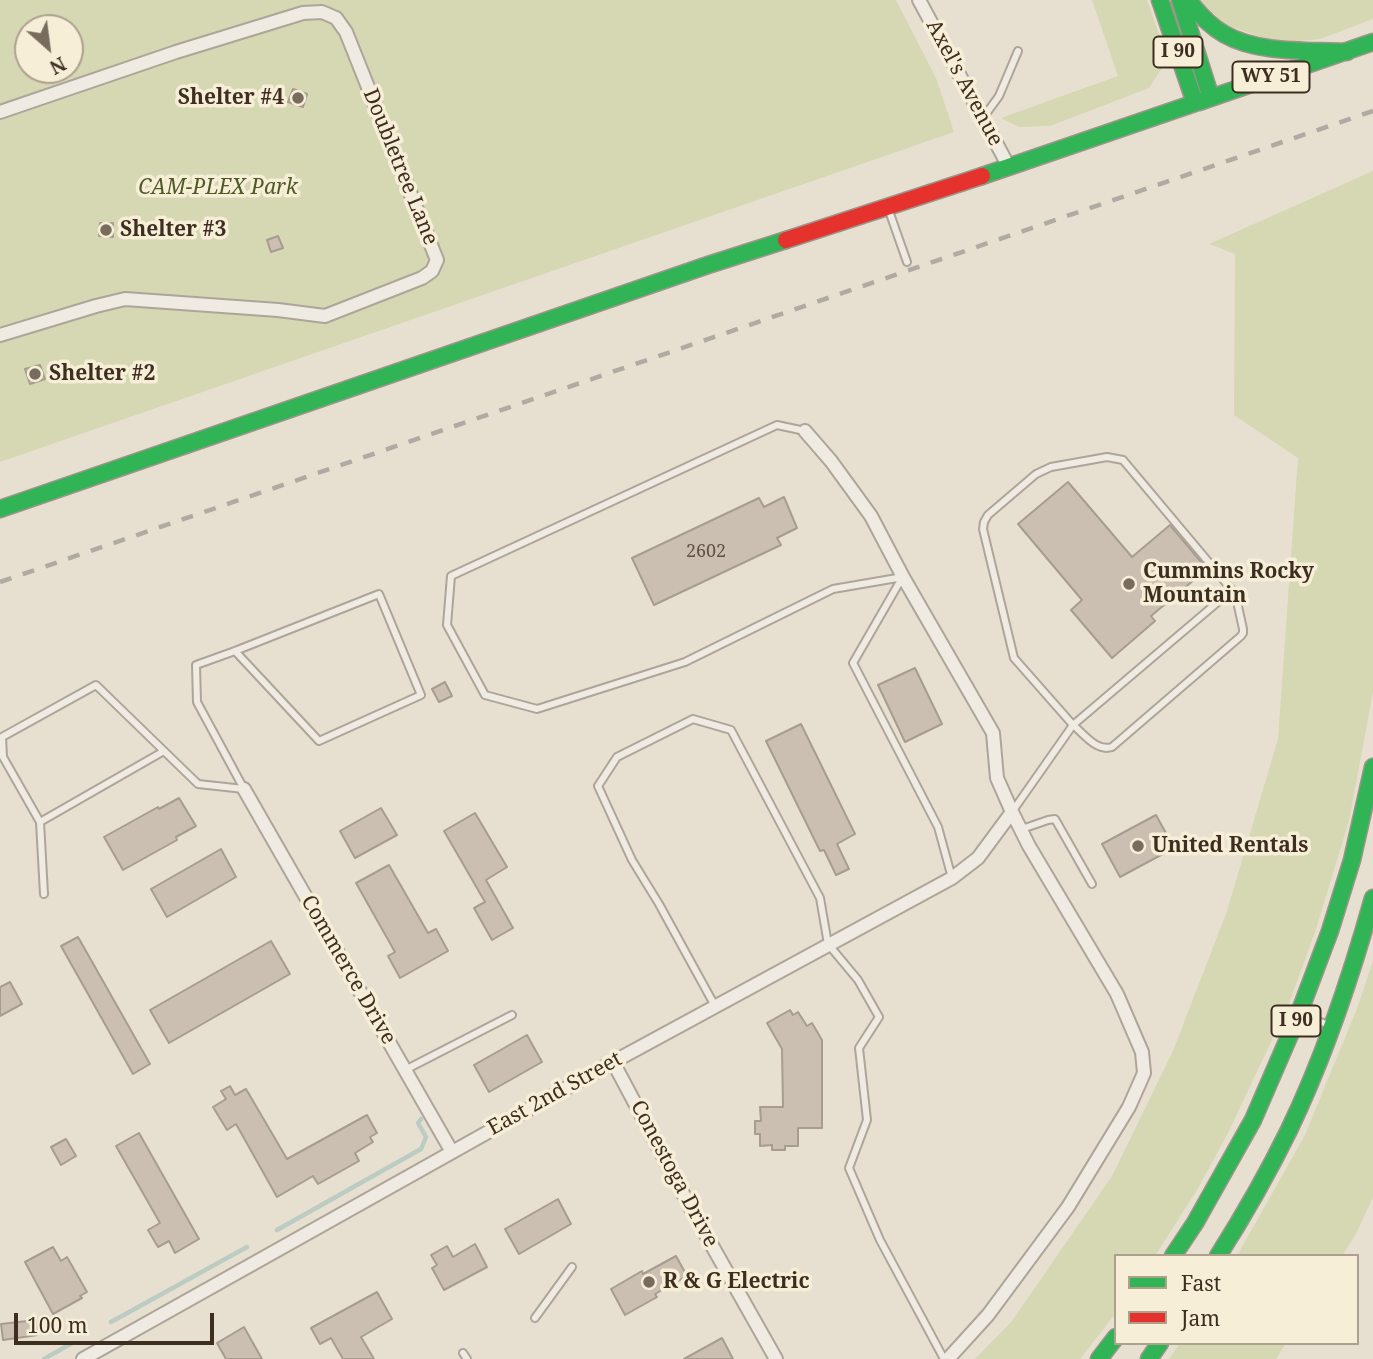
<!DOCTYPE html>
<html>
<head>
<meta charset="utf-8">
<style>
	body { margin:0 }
	#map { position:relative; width:1373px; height:1359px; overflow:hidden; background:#e7e0d1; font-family:"Noto Serif",serif }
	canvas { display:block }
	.legend { position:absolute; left:1114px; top:1254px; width:245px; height:91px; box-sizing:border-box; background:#f7eed8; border:2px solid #ada18e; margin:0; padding:9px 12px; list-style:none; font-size:21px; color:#3d2e20 }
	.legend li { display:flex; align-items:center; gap:14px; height:35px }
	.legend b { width:35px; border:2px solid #ada18e }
	.north { position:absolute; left:14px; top:14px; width:70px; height:70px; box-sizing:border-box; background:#f7eed8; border:2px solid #ada18e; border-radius:50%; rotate:152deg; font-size:19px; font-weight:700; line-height:28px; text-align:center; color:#3d2e20 }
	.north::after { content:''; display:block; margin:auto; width:24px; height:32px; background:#786c5e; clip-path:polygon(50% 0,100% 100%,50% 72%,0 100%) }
	.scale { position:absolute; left:14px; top:1313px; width:200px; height:32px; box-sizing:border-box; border:4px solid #3d2e20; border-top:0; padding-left:9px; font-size:21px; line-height:24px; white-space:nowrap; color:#3d2e20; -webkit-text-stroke:5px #f7eed8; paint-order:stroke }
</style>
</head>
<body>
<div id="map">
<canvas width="1373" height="1359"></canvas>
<ul class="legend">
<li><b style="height:9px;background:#30b455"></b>Fast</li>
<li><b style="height:9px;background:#e5322d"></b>Jam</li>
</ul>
<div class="north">N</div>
<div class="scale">100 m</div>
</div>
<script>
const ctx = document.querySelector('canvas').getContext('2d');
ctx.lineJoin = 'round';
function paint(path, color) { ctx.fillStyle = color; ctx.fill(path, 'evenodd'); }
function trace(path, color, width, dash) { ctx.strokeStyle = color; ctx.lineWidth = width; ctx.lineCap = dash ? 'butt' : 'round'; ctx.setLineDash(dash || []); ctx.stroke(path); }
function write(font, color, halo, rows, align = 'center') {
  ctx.font = font + ' "Noto Serif",serif'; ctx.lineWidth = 7; ctx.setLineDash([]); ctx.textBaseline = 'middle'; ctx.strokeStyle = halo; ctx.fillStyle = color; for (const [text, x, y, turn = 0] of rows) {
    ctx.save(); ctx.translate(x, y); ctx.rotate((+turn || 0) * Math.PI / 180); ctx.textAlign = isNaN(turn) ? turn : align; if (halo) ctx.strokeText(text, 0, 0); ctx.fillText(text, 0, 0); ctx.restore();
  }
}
paint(new Path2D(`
	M0,0H896L936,78L954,132L0,462ZM28,28H70V70H28Z
	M1092,0H1147L1160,37L1162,68L1149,88L1050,126L1019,127L1001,118L1118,76Z
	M1198,0H1373V19L1320,39L1278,43L1227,25Z
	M1373,171V692L1349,821L1315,932L1288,1006L1228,1133L1197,1190L1155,1256H1116V1313L1080,1359H975L1012,1321L1112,1176L1173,1051L1227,911L1278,739L1298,458L1234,415L1235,254L1209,244Z
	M1373,961V1197L1356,1234L1342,1256H1237L1305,1135L1358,1006Z
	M1180,1343H1286L1276,1359H1169Z`), '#d6d7b3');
trace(new Path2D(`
	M277,1230L421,1149L426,1137L418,1123L421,1119
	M111,1322L247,1247
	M44,1359L72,1343`), '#bcccc2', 4.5);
const building = new Path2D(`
	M293,89L307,94L303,107L288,102Z
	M100,223H113V237L99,236Z
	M278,236L283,248L271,252L267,240Z
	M40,365L45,379L30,384L25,369Z
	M1068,482L1132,557L1170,525L1207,569L1151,616L1155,621L1112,658L1071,610L1082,600L1018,524Z
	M784,497L797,528L777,538L781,545L654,605L632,558L759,498L764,507Z
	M915,668L942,724L905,742L878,685Z
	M445,682L452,696L439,702L432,689Z
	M801,724L855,834L837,844L849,869L836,875L824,850L820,851L766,741Z
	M179,798L196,826L176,837L177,840L123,870L104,837L158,807L159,809Z
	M381,808L397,835L355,858L340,831Z
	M475,813L507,867L486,880L513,928L492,940L474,908L485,902L444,831Z
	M1156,815L1174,848L1120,877L1102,844Z
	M221,849L236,877L167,917L151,889Z
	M389,865L428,933L436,929L448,951L400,978L388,956L395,952L356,883Z
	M78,937L150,1064L133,1074L61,946Z
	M271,941L290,974L169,1043L150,1010Z
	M10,982L22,1004L0,1016V987Z
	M790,1010L793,1015L798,1012L807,1026L812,1023L822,1040V1128H798V1146H785V1150H772V1145L760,1146V1134H755V1121H761L760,1107H783L782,1049L767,1023Z
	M527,1035L542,1062L489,1092L474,1065Z
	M230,1086L235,1095L246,1089L287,1159L367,1115L377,1133L370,1137L373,1142L355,1153L359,1161L318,1184L313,1176L277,1197L236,1124L227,1130L213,1107L226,1099L221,1091Z
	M139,1133L199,1239L175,1253L169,1241L158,1247L148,1230L160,1223L116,1146Z
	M66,1139L76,1156L61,1165L51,1147Z
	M558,1199L571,1224L519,1254L505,1229Z
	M475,1244L487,1267L444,1290L432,1268L437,1265L431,1255L447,1246L453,1257Z
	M53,1247L61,1261L67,1257L87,1292L80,1296L82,1298L53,1314L25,1262Z
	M676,1256L687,1276L655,1294L657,1297L625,1315L611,1289L642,1271L643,1274Z
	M377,1292L392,1319L361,1337L374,1359H343L331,1338L320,1344L311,1328Z
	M36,1320L38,1335L3,1340L1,1324Z
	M244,1327L262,1359H226L217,1343Z
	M722,1338L733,1359H684Z`);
paint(building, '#cbbfb2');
trace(building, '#a89c90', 2);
const lane = new Path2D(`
	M983,118L999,96L1018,51
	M888,208L907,262
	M805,431L777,425L451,576L447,625L485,695L537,709L685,662L833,589L903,577
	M902,578L853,663L938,827L952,878
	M235,651L319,741L421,695L379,594L235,651L196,665L197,702L244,789
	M164,751L40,822L3,757L2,737L96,685L198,784L244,789
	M1012,812L1073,725C1085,735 1097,752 1112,747L1241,636L1243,633V629L1236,597L1232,590L1123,460L1107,457L1051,467L1036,474L988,515L984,522L983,529L1014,658L1073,725L1232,590
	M40,822L44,894
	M1022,829L1048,820L1055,819L1092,884
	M715,1006L659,904L632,860L598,786L617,757L693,719L731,730L820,898L828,944L858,980L879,1017L859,1048L867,1120L849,1168L880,1240L944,1359
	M1304,1017L1327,1024
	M405,1070L512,1015
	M535,1318L572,1267
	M463,1353L467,1359`);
const street = new Path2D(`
	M919,0L1009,167
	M0,112L176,52L303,13L322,12L336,18L346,32L437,260L432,271L422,278L325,316L278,310L125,299L96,306L0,335
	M805,431L831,461L871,516L903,577L993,733L997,778L1012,812L1029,846L1117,994L1142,1052L1144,1073L1129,1107L1068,1207L988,1315L948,1359
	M244,789L452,1152
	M613,1062L688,1203L776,1359
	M83,1359L613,1062L952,878L978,858L1012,812`);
const fast = new Path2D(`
	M1160,0L1195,103
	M1180,0L1211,98
	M1188,0C1198,13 1210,26 1224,34C1259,54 1307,50 1347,52
	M1199,102L1373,42
	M982,176L1195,103
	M0,509L708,265L786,240
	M1173,1256L1195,1223L1253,1120L1298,1016L1330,931L1352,860L1373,767
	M1218,1256C1244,1215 1268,1173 1289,1130C1325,1055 1351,977 1373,898
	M1099,1359L1116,1337
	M1149,1359L1160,1343`);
const jam = new Path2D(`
	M786,240L982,176`);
trace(lane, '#ada599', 10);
trace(street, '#ada599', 16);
trace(fast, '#9c958a', 19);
trace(jam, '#9c958a', 19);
trace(lane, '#efebe3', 6);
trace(street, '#efebe3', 12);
trace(fast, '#30b455', 16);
trace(jam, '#e5322d', 16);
trace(new Path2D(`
	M0,582L1373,111`), '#afaaa2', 4.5, [12, 12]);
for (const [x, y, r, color] of [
	[298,98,7,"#786c5e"],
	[106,230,7,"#786c5e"],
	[35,374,7,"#786c5e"],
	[1129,584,7,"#786c5e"],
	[1138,846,7,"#786c5e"],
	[649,1282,7,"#786c5e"]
]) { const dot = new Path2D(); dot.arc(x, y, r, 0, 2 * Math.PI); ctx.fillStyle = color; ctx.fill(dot); trace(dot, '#f7eed8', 2.5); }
write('18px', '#605244', null, [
	["2602",706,552]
]);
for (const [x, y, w] of [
	[1178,52,49],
	[1271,77,77],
	[1296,1021,49]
]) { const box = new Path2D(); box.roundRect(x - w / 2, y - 15.5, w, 31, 5); ctx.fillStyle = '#f7eed8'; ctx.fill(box); trace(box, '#3d2e20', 2); }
write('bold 19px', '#3d2e20', null, [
	["I 90",1178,52],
	["WY 51",1271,77],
	["I 90",1296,1021]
]);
write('21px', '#3d2e20', '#f7eed8', [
	["Axel's Avenue",964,83,62],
	["Doubletree Lane",400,167,68],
	["Commerce Drive",348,970,60],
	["East 2nd Street",555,1094,-29],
	["Conestoga Drive",674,1174,62]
]);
write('bold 21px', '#3d2e20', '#f7eed8', [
	["Shelter #4",284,98,"right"],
	["Shelter #3",120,230],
	["Shelter #2",49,374],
	["Cummins Rocky",1143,572],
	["Mountain",1143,596],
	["United Rentals",1152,846],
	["R & G Electric",663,1282]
], 'left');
write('italic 21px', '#4d5a26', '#f7eed8', [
	["CAM-PLEX Park",218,188]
]);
</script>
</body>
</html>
